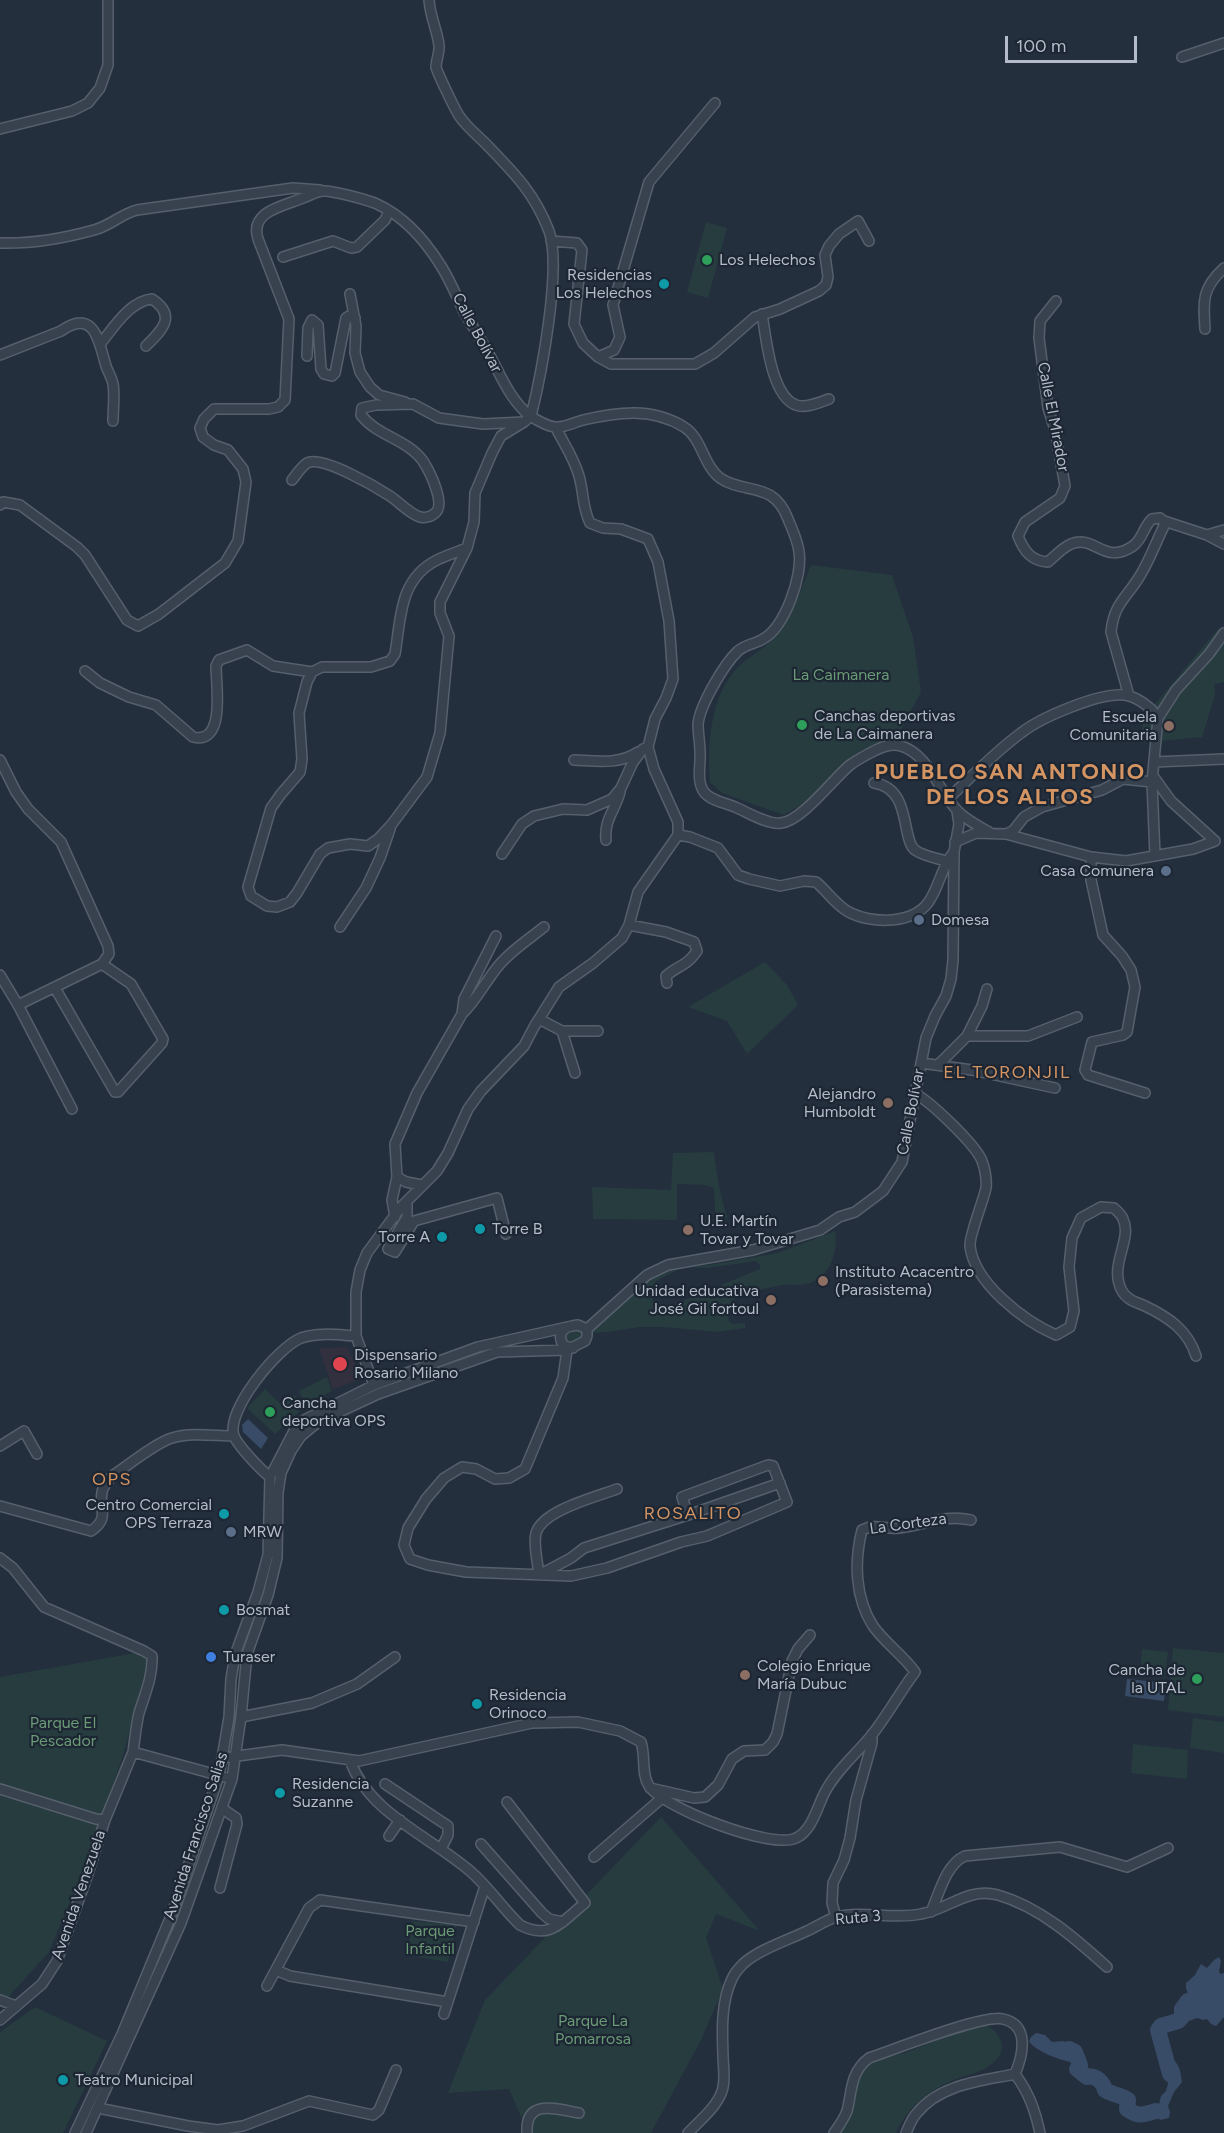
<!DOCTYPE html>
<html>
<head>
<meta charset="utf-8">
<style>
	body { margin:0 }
	#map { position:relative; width:1224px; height:2133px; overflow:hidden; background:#242f3e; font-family:Figtree,sans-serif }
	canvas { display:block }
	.scale { position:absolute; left:1005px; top:36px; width:132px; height:27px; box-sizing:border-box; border:3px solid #b4bcc9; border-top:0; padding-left:8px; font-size:18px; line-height:21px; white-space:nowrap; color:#b4bcc9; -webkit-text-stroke:4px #1d2633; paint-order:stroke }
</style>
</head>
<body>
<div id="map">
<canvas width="1224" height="2133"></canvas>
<div class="scale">100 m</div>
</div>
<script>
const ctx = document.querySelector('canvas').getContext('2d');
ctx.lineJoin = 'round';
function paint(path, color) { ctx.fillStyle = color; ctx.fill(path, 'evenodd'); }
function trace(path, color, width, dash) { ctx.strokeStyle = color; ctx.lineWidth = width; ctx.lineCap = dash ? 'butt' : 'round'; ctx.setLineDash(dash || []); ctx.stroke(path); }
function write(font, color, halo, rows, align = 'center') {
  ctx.font = font + ' Figtree,sans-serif'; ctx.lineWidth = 4.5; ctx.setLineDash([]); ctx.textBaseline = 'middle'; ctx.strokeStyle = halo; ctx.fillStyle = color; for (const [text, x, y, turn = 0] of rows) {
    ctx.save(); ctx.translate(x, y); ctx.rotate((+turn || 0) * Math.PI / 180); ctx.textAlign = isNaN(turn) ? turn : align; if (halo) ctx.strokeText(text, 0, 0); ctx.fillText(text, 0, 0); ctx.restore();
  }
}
paint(new Path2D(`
	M347,1347L362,1379L333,1389L319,1348Z`), '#32303f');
paint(new Path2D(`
	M706,222L727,228L708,298L687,292Z
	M811,565L892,575L913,637L921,692L896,739L862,750L804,803L784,815L722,793L710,782C707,746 710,697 737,668C749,656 766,649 776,635C792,615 801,589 811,565Z
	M1218,629L1224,633V682L1214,684L1215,695L1202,737L1140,743L1144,717Z
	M765,962L787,985L798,1005L747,1054L727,1021L688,1007Z
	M714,1152C717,1176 720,1197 728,1219L715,1212L714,1188L705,1185L677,1184V1220L593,1219L592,1187L671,1190L673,1153Z
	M835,1231C839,1251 829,1280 806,1284C798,1286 790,1284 782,1285C766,1288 751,1292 735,1296C729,1303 727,1312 729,1322L734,1324L745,1323V1328L717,1332L664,1327H639L608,1332L590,1333V1329C609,1312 653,1266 679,1269L656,1281L651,1295L654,1302L663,1305H673L760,1269V1265L756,1261L707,1268L684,1267L708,1265L778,1253Z
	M571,1328L585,1331L584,1338L568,1346L563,1334Z
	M327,1377L332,1391L306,1405L299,1391Z
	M265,1389L283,1406L294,1395L305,1406L275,1434L247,1408Z
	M1173,1648L1224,1653V1717L1168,1710Z
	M1142,1649L1168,1652L1165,1678L1140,1675Z
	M152,1650L123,1756L78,1882L49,1952L0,2006V1677Z
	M1193,1718L1224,1722V1753L1190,1748Z
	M1133,1744L1188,1750L1187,1779L1131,1773Z
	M661,1817L760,1931L716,1914L706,1938L723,1989L701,2040L651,2133H528L509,2089L448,2093L485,2000Z
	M412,1921L457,1925L448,1962L407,1955Z
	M35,2007L107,2041L63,2133H0V2032Z
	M984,2025C997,2028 1008,2046 998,2058C989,2069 975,2073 962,2077C933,2086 908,2106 896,2133H841L849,2119L859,2074L868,2064L877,2059L905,2053L969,2027Z`), '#263c3f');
paint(new Path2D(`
	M248,1419L268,1438L261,1449L243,1432L242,1425Z
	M1127,1679L1166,1683L1164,1701L1125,1696Z
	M1219,1957L1221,1961L1219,1971L1220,1974L1224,1973V2017L1216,2026L1211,2024L1207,2019L1203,2020L1197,2018L1189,2021L1188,2018L1192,2005L1186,1988V1983L1195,1975L1201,1964L1207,1968L1214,1960Z
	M1036,2033L1045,2035L1052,2042L1063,2041L1074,2045L1079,2052L1080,2065L1077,2069L1072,2062C1062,2061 1034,2051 1029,2041L1031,2037Z
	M1164,2054C1178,2061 1180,2066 1182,2082L1174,2092L1168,2106L1170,2112L1169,2118L1160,2120L1155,2114L1146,2121L1135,2117L1136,2112L1158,2109L1161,2096L1166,2091L1168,2084L1163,2060Z`), '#394c67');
trace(new Path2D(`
	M1069,2049L1075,2052L1080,2065L1077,2069L1087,2077C1096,2075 1103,2082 1105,2090C1113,2095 1121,2095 1128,2100L1127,2109C1138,2117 1143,2115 1156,2111
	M1170,2074L1158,2030L1161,2026L1178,2021L1182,2017V2009L1188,2001L1210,1995`), '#394c67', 16);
const minor = new Path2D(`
	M1182,57L1224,43
	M0,129L72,111L88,103L100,88L108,65V0
	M551,241L577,243L582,250L574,324L583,343L598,357L614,350L620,337L613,305L649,182L715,103
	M0,243C31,244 65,238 94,230C110,226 121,214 137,210L293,188L320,190
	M283,257L333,241L351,248L357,247L385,220L389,211
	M350,294L356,326L355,353L360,372L370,387L379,395L405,402
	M1056,301L1040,321L1039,338L1048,408L1055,430L1065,486L1060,498L1025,522L1018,536C1024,551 1031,561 1048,562C1055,556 1062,548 1071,544C1095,534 1104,566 1133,546C1143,539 1143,527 1152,519L1160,518L1164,521V526C1156,542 1150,559 1141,574C1128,597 1114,602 1111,632L1129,696
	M762,314C766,337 771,396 796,405C806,409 820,402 829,399
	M1205,329C1203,301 1202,288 1224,268
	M101,343C114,327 130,301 152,299C178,316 161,331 146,346
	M0,355L61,331C95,307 99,343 106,366C108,372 112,378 113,384C115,395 113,409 113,421
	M307,356L308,328L312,320L318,325L321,369L324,374L332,376L335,373L346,318L349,316L355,318
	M598,357L611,364H695L714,353L755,317L780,309L819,291L826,285L828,277L825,255L829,246L839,234L858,221L869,241
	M292,480C296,475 301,467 307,463C322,455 376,487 390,496C399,502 410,514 420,517C425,518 430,517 434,514C447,506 430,472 423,461C407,439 377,436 361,415L362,408L376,405L413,404L439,418L483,424L524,422L531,416C541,376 562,268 549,231C534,192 513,172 485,143C477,135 466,126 460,117C456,112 437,72 436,67C436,60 440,52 439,45C437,30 430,16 429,0
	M0,505L3,502L20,505L77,547L85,555L127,620L138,626L159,614L225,563L238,541L246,482L243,469L228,450L214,445L203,437L200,428L204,419L214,409H269L278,407L285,400L289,319L258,239C249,211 284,206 303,198C309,196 317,191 323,191C331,190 368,200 377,204C405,217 425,240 441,266C450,280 456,295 463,310C471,324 480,338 488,352C500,374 510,400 530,416C535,419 549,427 556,427C563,428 575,422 583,420C618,412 652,407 684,427C702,438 703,465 720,478C745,495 773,480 788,519C792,529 798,541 799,552C803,575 785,627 763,639C755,644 746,644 738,651C724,664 700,705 698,724C698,733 700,743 700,752C701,765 696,781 704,792C711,801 726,803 735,807C747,812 768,825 781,823C802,821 833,779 850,765C857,760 866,755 874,751C882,747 891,743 901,746C928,754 938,789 955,808C963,818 978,826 989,832
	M1164,521L1207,535L1224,530
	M1207,535L1224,544
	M467,548C457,552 447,555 437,560C399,579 401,618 395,654L390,661L371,667H322L312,672L307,682L299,713L302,759L300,772L281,794L271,808L248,887L251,896L267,906L277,907L290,902L297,893L320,854L328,848L350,844L368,846L378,839L392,824L427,777L440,733L449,636L440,613V602L467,548L474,522L475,493L492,453L501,436L524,422
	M85,671L100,683L129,697L156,705L193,737C226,745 216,685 216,666L219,660L247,650L273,666L312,672
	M0,760L16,792L28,809L61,842L108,946L109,954L102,964L18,1005L0,975
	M574,760C596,761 619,765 638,752
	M1154,762L1224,759
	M1153,776L1171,801L1215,841
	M874,783C912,788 901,840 915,850C923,856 936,858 946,861
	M948,799C972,776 995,752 1021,733C1040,718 1105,689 1129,696C1140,699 1153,709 1158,718
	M1006,834L1013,831L1024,817L1042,807L1102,790L1123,779L1152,782
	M678,835L690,837L718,848L738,875L749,879L780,886L804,881L816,882C827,891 834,903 847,911C871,925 917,925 931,898C940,883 942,866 954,852
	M606,840C604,819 615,811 620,792
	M955,842L976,833L1006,834L1091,857L1126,861L1193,849L1215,841
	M502,854L522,824L534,816L563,809L587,810L612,799L621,788L633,762L643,749L648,747
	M1155,856L1152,782L1158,718L1176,690L1209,654L1224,633
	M1091,857V880L1103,935L1122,956L1131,970L1135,987L1127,1032L1123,1035L1092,1042L1085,1070L1088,1075L1145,1093
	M629,925L666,932L694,942L697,951C687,966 677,966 666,976L667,983
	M340,927L366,888L380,858L390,829
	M55,988L115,1092H118L162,1043L163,1039L131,984L102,964
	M18,1005L72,1109
	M462,1014L464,999L496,936
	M539,1019L562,1031H598
	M562,1031L575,1073
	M967,1036L982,1006L987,989
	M921,1063L972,1070L1055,1088
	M938,1065L967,1036H1028L1077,1017
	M914,1093C930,1101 976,1145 982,1161C985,1168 987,1181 986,1188C983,1202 969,1236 970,1246C974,1283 1024,1321 1056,1335L1070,1327L1074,1311L1069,1267L1072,1238L1081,1218L1101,1207L1114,1208C1117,1211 1122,1215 1123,1219C1133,1240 1108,1265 1122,1291C1127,1300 1136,1302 1145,1306C1168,1317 1188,1330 1196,1356
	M397,1177L406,1182L422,1185
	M407,1202V1217L388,1249L395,1252L414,1221L497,1198L506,1234
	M395,1217L392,1200L397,1177L395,1144L417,1093L462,1014C477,1000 486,980 500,964C512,950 529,939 544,927
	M566,1328C559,1332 559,1339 564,1346L573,1348
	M587,1329L647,1275L668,1265L753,1250L820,1230L839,1217L855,1212L883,1191L902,1162L926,1038L935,1016L946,996L951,979L953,960L954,852L959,824L957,811
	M567,1350L563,1378L525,1469L509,1478L495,1479L476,1469L462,1467L444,1478L426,1499L408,1528L404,1545L410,1559L428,1565L466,1572L571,1576L607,1568L681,1542L707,1536L787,1502L773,1466L768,1465L682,1497L688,1515L780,1483
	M374,1385L356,1336V1292L360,1270L367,1253L401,1207L437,1171L448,1153L468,1109L481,1091L524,1046L534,1027L559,987L593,963L622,938L629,925L638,892L678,835V822L654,769L648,747L655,719L666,698L673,679L669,621L658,562L648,539L621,529L603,528L590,523C582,507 584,493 579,476C574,458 564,444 556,428
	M0,1446L24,1431L37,1454
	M270,1477C261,1470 238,1446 234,1436C225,1411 278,1347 301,1338C318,1332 339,1335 356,1336
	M0,1506L91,1531C110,1518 99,1510 102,1492C103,1486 108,1481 112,1476C127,1466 157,1442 172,1438C191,1432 215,1436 234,1436
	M0,1558L13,1568L44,1607L144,1651L152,1656C153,1676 145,1694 139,1713C136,1726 135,1738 133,1752
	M541,1574L571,1558L584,1548L688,1515
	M539,1575C538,1563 533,1545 536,1533C543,1510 596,1497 617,1489
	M241,1717L312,1703L357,1684L395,1657
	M223,1758L282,1750L359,1761L532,1723L578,1722L620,1731L641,1742C646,1758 641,1774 649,1786C663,1808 772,1850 796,1838C812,1831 817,1807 825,1792C836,1771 856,1754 871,1736C887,1716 900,1692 915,1672C903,1655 885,1643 873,1626C855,1598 854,1562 862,1530C877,1523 884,1530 899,1528C924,1525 945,1514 971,1520
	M350,1760C368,1813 430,1836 470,1871C489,1887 502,1908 520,1925C551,1941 562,1921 585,1903L507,1802
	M385,1784L448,1826V1835L441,1849
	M650,1788L694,1798L705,1797L718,1785L732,1759L744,1751L765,1750L773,1742L777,1734L792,1661L798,1649L810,1635
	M0,1789L96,1819L105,1820L133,1752L232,1779
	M389,1836L400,1820
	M481,1844L542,1913L549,1919L563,1922
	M594,1857L662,1798
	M220,1888L237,1824L236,1818L223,1809
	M931,1912C939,1894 946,1864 965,1856L1060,1847L1127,1867L1168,1848
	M836,1917L832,1903L833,1883L844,1860L850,1838L856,1800L872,1743V1734
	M276,1970L290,1976L448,2002
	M267,1986L309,1908L320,1900L474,1922
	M0,2000L16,2006
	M444,2014L485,1886
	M0,2020L42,1984L57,1961L87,1877L105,1820
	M1015,2074C1029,2093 1035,2110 1040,2133
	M103,2109L188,2126L218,2130L243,2126L309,2101L373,2115L379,2110L396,2070
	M75,2133L122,2034L171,1916L219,1776L229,1717L231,1679L235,1655L258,1592L268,1555L270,1477L295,1429L306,1419L374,1385L478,1347L572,1326L578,1325L587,1329
	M86,2133L181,1923L232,1779L241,1717L247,1654L268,1595L277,1558L278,1492L281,1473L291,1451L301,1436L318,1422L378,1394L497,1352L567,1350L585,1341L587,1336V1329
	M527,2133C525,2098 556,2109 579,2113
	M688,2133C699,2121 717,2107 722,2091C726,2080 723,2066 723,2055C722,2031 721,2001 732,1979C734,1974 739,1968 743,1964C758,1950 788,1940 807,1931C816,1927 826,1920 836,1917C864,1910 893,1920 921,1914C949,1909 968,1887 998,1895C1040,1907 1076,1939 1107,1967
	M834,2133C839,2126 844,2119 847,2111C852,2092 850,2072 869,2058C893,2050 983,2014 1003,2019C1030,2025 1023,2055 1015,2074
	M906,2133C909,2126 912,2118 917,2113C940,2084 982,2081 1015,2074`);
trace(minor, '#565f6c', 12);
trace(minor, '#38414e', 9);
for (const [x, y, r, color] of [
	[707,260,6,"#2e9e5b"],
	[664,284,6,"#0f9aa8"],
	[802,725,6,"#2e9e5b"],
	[1169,726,6,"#8d6e63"],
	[1166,871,6,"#5c6f8a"],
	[919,920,6,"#5c6f8a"],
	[888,1103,6,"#8d6e63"],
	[480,1229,6,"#0f9aa8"],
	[688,1230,6,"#8d6e63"],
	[442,1237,6,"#0f9aa8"],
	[823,1281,6,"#8d6e63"],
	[771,1300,6,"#8d6e63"],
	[340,1364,8,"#e0444e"],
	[270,1412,6,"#2e9e5b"],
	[224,1514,6,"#0f9aa8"],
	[231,1532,6,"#5c6f8a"],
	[224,1610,6,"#0f9aa8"],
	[211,1657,6,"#3f7fe0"],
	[745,1675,6,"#8d6e63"],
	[1197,1679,6,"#2e9e5b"],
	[477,1704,6,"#0f9aa8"],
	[280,1793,6,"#0f9aa8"],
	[63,2080,6,"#0f9aa8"]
]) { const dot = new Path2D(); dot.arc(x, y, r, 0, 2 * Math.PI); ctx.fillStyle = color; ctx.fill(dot); trace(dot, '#1d2633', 2); }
write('16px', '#b4bcc9', '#1d2633', [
	["Los Helechos",719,260],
	["Residencias",652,275,"right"],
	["Los Helechos",652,293,"right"],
	["Canchas deportivas",814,716],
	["de La Caimanera",814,734],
	["Escuela",1157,717,"right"],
	["Comunitaria",1157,735,"right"],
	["Casa Comunera",1154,871,"right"],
	["Domesa",931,920],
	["Alejandro",876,1094,"right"],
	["Humboldt",876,1112,"right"],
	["U.E. Martín",700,1221],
	["Tovar y Tovar",700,1239],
	["Torre B",492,1229],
	["Torre A",430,1237,"right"],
	["Instituto Acacentro",835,1272],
	["(Parasistema)",835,1290],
	["Unidad educativa",759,1291,"right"],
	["José Gil fortoul",759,1309,"right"],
	["Dispensario",354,1355],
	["Rosario Milano",354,1373],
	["Cancha",282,1403],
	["deportiva OPS",282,1421],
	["Centro Comercial",212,1505,"right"],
	["OPS Terraza",212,1523,"right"],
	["MRW",243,1532],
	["Bosmat",236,1610],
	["Turaser",223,1657],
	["Colegio Enrique",757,1666],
	["María Dubuc",757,1684],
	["Cancha de",1185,1670,"right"],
	["la UTAL",1185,1688,"right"],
	["Residencia",489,1695],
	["Orinoco",489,1713],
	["Residencia",292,1784],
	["Suzanne",292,1802],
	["Teatro Municipal",75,2080]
], 'left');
write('16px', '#b4bcc9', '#1d2633', [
	["Calle Bolívar",477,333,62],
	["Calle El Mirador",1053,417,79],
	["Calle Bolívar",911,1112,-79],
	["La Corteza",908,1524,-8],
	["Avenida Francisco Salias",196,1836,-72],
	["Avenida Venezuela",79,1895,-71],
	["Ruta 3",858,1918,-5]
]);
write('16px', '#6b9a76', '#1d2633', [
	["La Caimanera",841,675],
	["Parque El",63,1723],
	["Pescador",63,1741],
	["Parque",430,1931],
	["Infantil",430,1949],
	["Parque La",593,2021],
	["Pomarrosa",593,2039]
]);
ctx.letterSpacing = '1.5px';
write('18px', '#d59563', '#1d2633', [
	["EL TORONJIL",1007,1073],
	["OPS",112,1480],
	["ROSALITO",693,1514]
]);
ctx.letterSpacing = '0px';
ctx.letterSpacing = '1.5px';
write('bold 22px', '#d59563', '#1d2633', [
	["PUEBLO SAN ANTONIO",1010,773],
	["DE LOS ALTOS",1010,798]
]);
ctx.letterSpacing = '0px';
</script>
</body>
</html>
